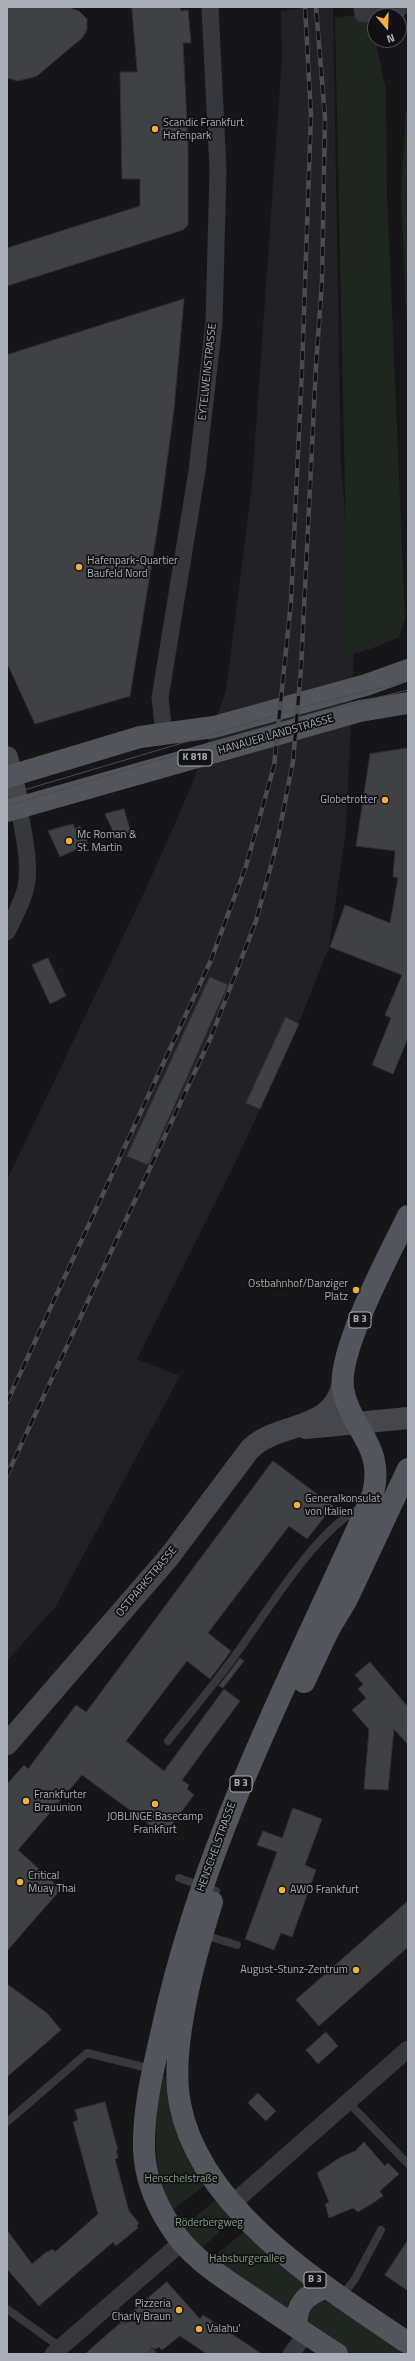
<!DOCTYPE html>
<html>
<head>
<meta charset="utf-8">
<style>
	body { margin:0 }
	#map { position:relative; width:415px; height:2361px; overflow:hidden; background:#161618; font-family:"Titillium Web",sans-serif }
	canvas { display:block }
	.frame { position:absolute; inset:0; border:8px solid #a8adb8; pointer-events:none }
	.north { position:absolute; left:367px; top:8px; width:40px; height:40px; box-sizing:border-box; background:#111113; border:1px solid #4d4f55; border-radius:50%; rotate:161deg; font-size:11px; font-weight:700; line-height:16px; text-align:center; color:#a8adb8 }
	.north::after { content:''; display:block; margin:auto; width:14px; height:18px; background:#f2b134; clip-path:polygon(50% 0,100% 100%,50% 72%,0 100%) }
</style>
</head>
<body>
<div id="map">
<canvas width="415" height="2361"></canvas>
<div class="frame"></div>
<div class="north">N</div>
</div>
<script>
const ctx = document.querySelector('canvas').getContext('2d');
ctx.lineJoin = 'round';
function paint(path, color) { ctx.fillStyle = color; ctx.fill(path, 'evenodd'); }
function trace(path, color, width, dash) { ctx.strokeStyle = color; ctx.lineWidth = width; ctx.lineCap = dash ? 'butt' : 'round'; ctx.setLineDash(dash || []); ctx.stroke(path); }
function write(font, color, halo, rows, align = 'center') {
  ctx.font = font + ' "Titillium Web",sans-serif'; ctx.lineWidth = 3.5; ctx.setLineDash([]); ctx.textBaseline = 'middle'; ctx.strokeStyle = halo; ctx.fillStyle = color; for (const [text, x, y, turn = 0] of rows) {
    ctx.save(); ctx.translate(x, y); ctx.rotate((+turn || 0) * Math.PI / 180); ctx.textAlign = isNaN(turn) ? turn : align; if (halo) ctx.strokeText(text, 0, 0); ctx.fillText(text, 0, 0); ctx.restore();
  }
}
paint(new Path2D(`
	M310,7H333L341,467L353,607L354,653L346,830L329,947L292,1040L234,1165L137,1359L180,1376L56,1606L7,1661V1180L150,880L191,787L226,691L252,484L282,58L281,11Z`), '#222225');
paint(new Path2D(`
	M370,13L386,91L387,192L405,618L399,637L373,648L346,656V541L335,18Z
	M408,110V350L401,194L406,112Z
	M166,2076L169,2093L208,2183L173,2210C150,2168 155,2124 160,2077Z
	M215,2200L232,2220L202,2248L184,2227Z
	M245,2231L308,2285C295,2291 286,2299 288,2314L212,2258Z
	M328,2301L408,2352V2354H351L320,2334L308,2323L307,2315L313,2306L320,2302Z`), '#1e261f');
const building = new Path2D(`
	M7,7H68L79,11L87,19V30L82,38L37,76L18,81L7,78Z
	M132,7H180L181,11L188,10L191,43H183L188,145V225L183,230L7,286V248L140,206V179H122L120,72H137Z
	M184,299L174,409L161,507L130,696L35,724L7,663V355Z
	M408,748V1038L393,1074L372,1065L391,1018L385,1015L402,975L330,947L345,905L390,923L398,878L393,877L395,851L356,846L370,754Z
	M124,809L131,833L116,838L105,814Z
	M73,824L75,829L80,826L88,844L60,857L48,831Z
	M48,958L66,996L50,1004L32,965Z
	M210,977L228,985L148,1165L127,1156Z
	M286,1017L299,1024L260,1109L246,1103Z
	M273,1461L333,1506L307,1539L289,1526L208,1633L231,1651L210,1679L187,1661L126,1741L164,1771L224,1689L240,1701L182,1780L189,1785L187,1789L194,1795L164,1835L82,1775L18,1850L61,1889L7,1951V1784L24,1765L28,1769L76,1705L86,1712Z
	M240,1658L244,1661L223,1688L219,1686Z
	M370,1662L408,1707V1745L394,1729L388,1790L364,1789L369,1729L352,1710L366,1698L358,1689L363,1684L355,1675Z
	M293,1808L322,1819L305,1865L316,1870L292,1937L281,1933L274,1950L245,1939L277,1852L257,1845L263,1831L282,1838Z
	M408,1901V1947L319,2026L296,2000Z
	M7,1984L47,2013L61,2030L7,2077Z
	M326,2032L338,2046L318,2064L306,2050Z
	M258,2093L276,2111L266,2121L248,2103Z
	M105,2102L118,2150H116L118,2158L115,2159L129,2211L139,2223L137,2226L138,2228L116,2246L113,2242L39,2306L7,2269V2230L32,2264L45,2253L53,2249L55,2252L98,2214L73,2122L78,2120L75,2110Z
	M364,2142L385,2166L388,2163L399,2174L380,2191L383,2196L373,2203L358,2212L353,2208L329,2218L325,2204L329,2202L317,2173L341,2157L355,2151Z
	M408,2240V2291L385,2275Z
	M167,2282L200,2319L203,2315L262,2354H207L180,2336L162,2350L159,2347L156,2349L151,2348L147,2354H85L119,2324H126L128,2321L127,2316Z`);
paint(building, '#404145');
trace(building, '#303034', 1);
trace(new Path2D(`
	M168,1741C191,1712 215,1683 237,1653C267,1612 318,1526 363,1507
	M179,1878L216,1891
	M204,1935L237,1945
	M348,2102L408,2164
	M7,2122L87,2053L152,2069
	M341,2297L355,2279L381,2230
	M109,2304L123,2320
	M7,2309L60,2347
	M152,2353L153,2354`), '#37383d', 8);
trace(new Path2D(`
	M362,7L363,14L399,9V7
	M164,733L160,698L197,471L214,323L218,170L210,7
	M7,932C14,918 22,903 26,887C31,863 23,832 19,808
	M233,2203L408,2049
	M53,2354L182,2242
	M291,2354L306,2334`), '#37383d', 17);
trace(new Path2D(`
	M7,757L19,808
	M306,1428L408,1418
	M7,1744L169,1557L250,1449C280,1420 332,1434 343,1383`), '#45474d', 22);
trace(new Path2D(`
	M7,777L140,737L214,727L366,685L408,670
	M7,811L360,711L408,703
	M304,1682L329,1629L347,1599L408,1469
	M212,1902C195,1956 169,2048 180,2104C200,2210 325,2287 408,2343
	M297,2327C295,2305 305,2295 325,2288
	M337,2354C312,2338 287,2321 262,2304C229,2281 190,2260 169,2224C155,2202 145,2175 144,2149C143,2107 154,2066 163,2026C204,1837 295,1670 373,1494C385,1445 351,1431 343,1389C337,1351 390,1253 408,1216`), '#53555c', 22);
trace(new Path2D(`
	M7,795L307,706L408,681
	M7,806L310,714L408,690`), '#4a4c52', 1);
const rail = new Path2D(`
	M7,1402L211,960L246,866L274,766L291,602L302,369L311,115L305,7
	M7,1475L211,1037L256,921L277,843L293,761L301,669L316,366L322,281L325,118L316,7`);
trace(rail, '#4a4c52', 4.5);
trace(rail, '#111113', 3, [9]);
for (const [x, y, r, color] of [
	[155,129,4,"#f2b134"],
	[79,567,4,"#f2b134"],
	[385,800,4,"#f2b134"],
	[69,841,4,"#f2b134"],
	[356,1290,4,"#f2b134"],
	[297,1505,4,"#f2b134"],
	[26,1801,4,"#f2b134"],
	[155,1804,4,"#f2b134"],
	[20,1882,4,"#f2b134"],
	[282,1890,4,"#f2b134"],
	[356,1970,4,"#f2b134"],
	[179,2310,4,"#f2b134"],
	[199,2329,4,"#f2b134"]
]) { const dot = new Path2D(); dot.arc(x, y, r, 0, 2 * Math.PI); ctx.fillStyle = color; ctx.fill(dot); trace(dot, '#111113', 1.5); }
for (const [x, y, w] of [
	[195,758,34],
	[360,1320,22],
	[241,1784,22],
	[315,2280,22]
]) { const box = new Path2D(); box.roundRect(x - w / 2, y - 8, w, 16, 3); ctx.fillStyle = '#111113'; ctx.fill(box); trace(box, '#a8adb8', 1); }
write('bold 10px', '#a8adb8', null, [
	["K 818",195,758],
	["B 3",360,1320],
	["B 3",241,1784],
	["B 3",315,2280]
]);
write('11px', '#a8adb8', '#111113', [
	["Scandic Frankfurt",163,123],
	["Hafenpark",163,136],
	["Hafenpark-Quartier",87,561],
	["Baufeld Nord",87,574],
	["Globetrotter",377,800,"right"],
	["Mc Roman &",77,835],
	["St. Martin",77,848],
	["Ostbahnhof/Danziger",348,1284,"right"],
	["Platz",348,1297,"right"],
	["Generalkonsulat",305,1499],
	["von Italien",305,1512],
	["Frankfurter",34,1795],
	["Brauunion",34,1808],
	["JOBLINGE Basecamp",155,1817,"center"],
	["Frankfurt",155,1830,"center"],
	["Critical",28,1876],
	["Muay Thai",28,1889],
	["AWO Frankfurt",290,1890],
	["August-Stunz-Zentrum",348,1970,"right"],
	["Pizzeria",171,2304,"right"],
	["Charly Braun",171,2317,"right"],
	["Valahu'",207,2329]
], 'left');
write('11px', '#a8adb8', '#111113', [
	["EYTELWEINSTRASSE",208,372,-84],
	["HANAUER LANDSTRASSE",276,735,-16],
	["OSTPARKSTRASSE",147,1582,-50],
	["HENSCHELSTRASSE",217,1847,-70]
]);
write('11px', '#7fa381', '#111113', [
	["Henschelstraße",181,2179],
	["Röderbergweg",209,2223],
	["Habsburgerallee",247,2259]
]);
</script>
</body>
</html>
